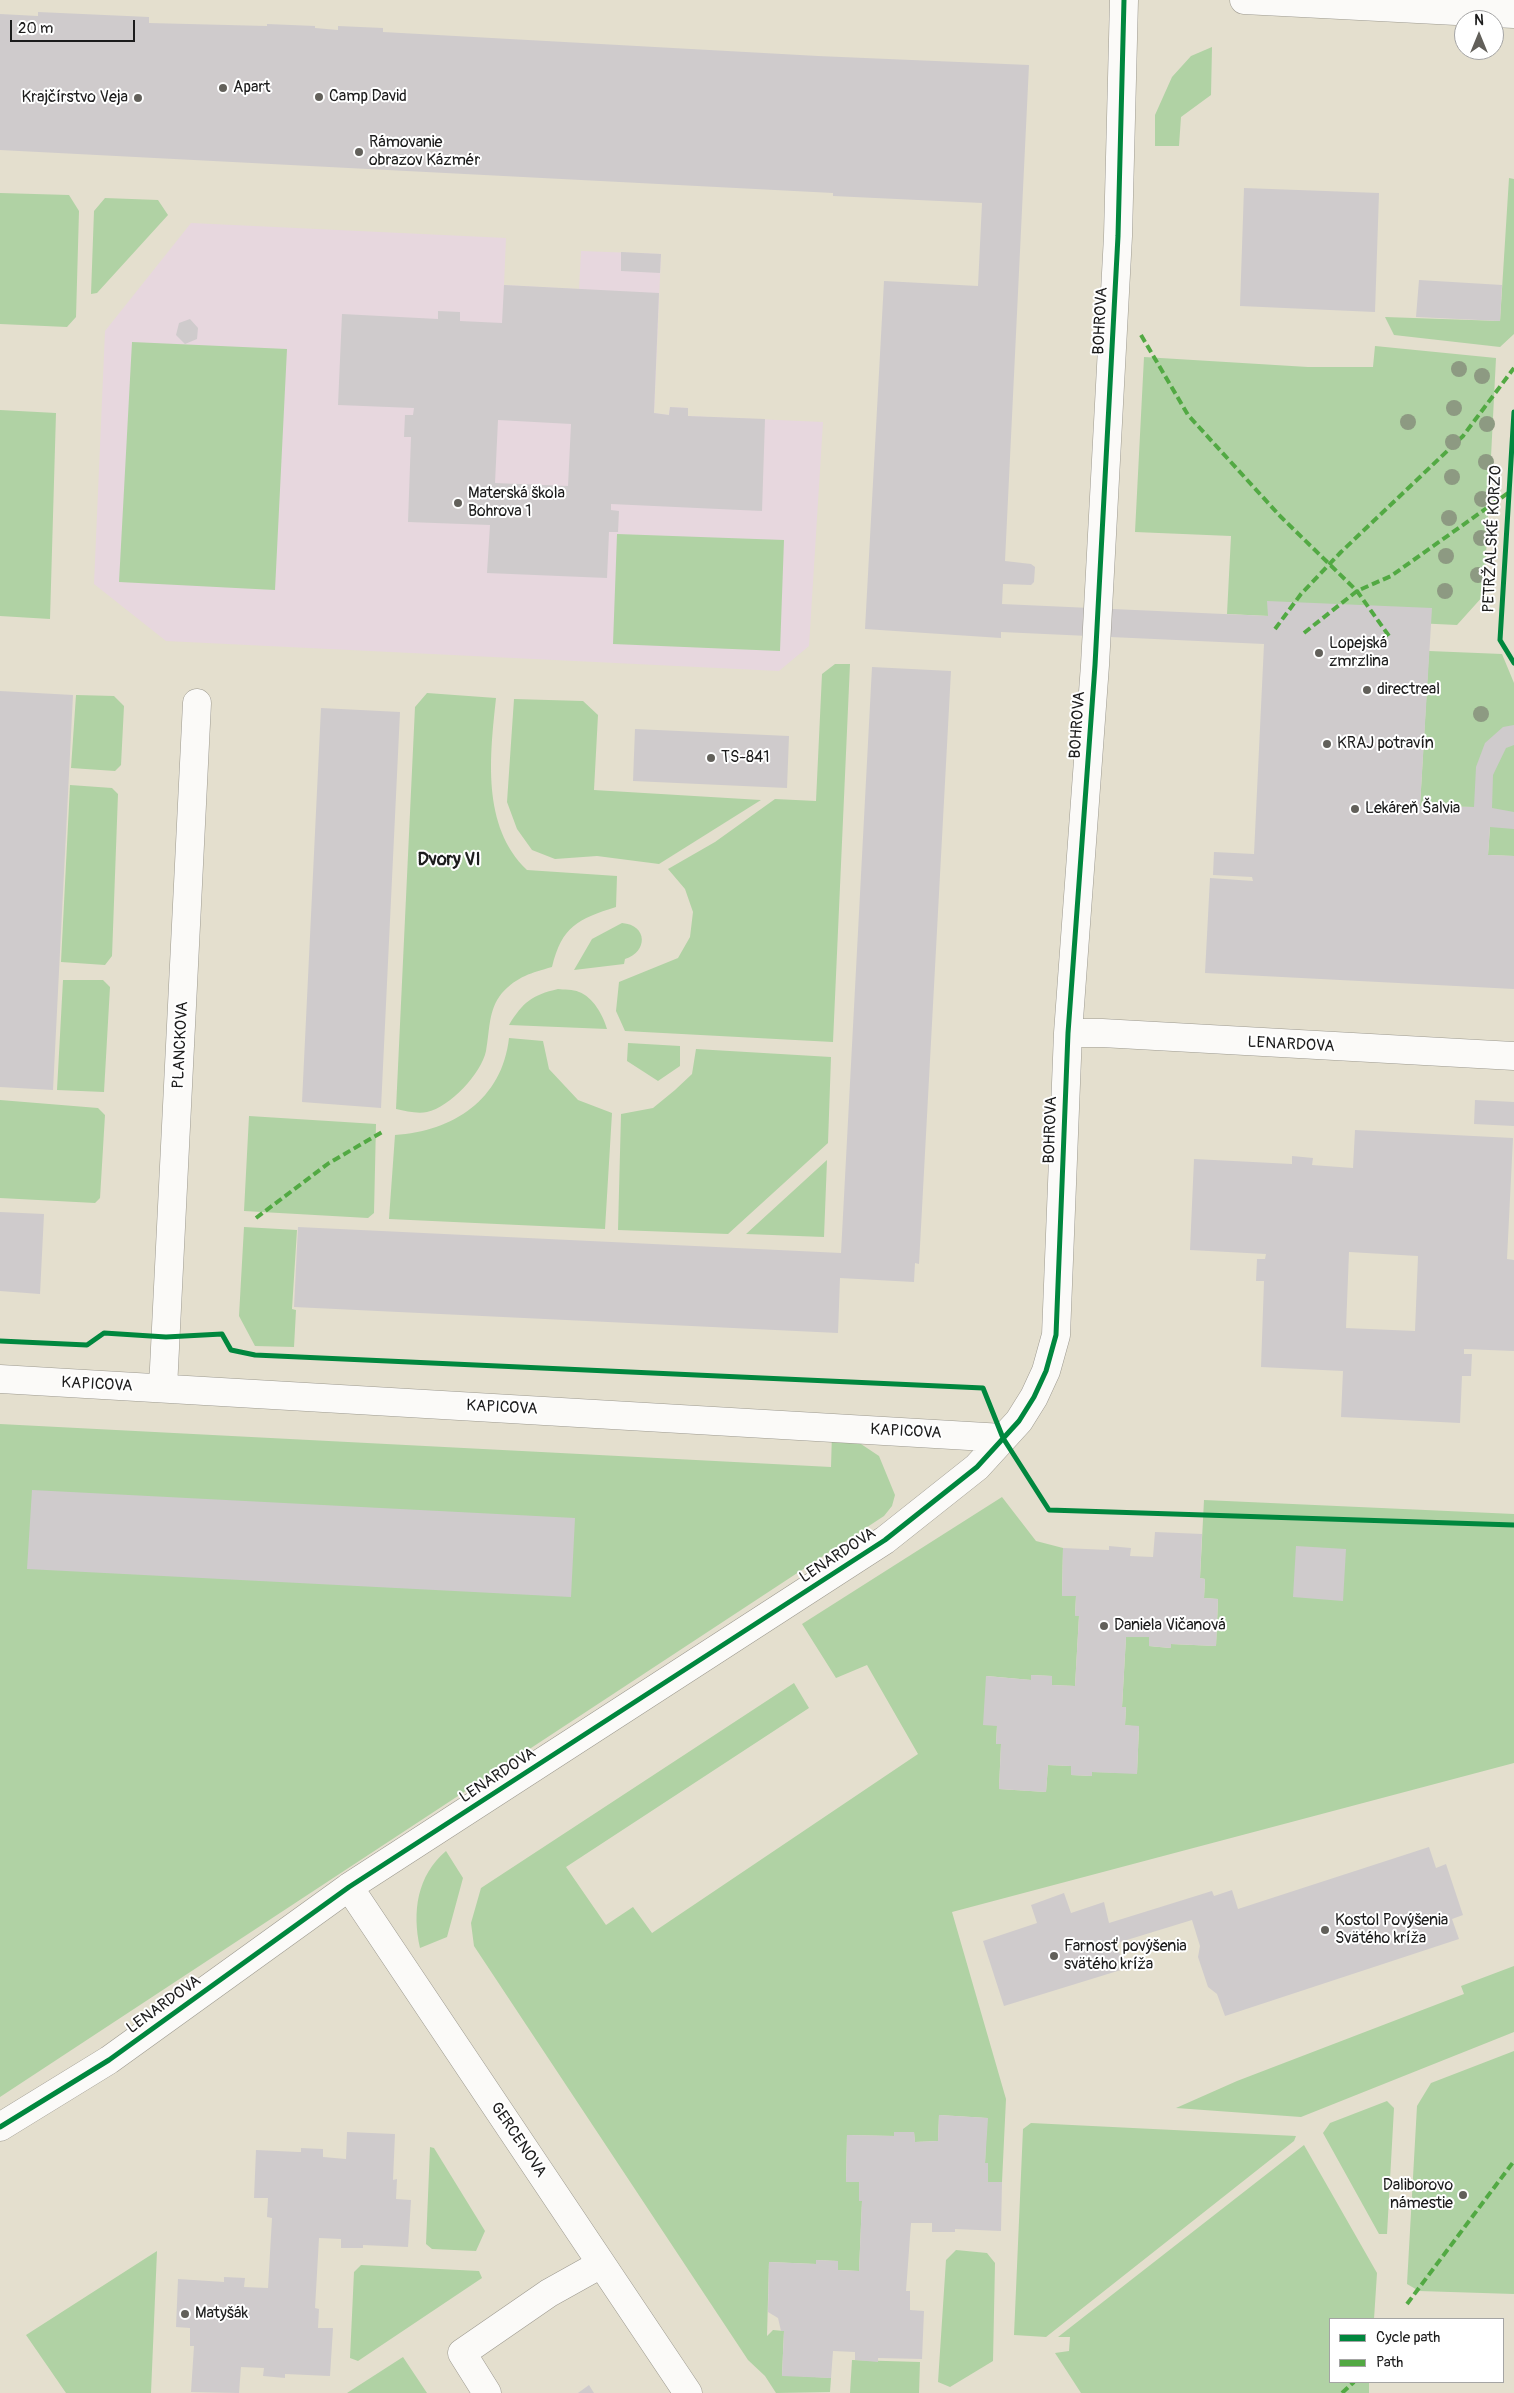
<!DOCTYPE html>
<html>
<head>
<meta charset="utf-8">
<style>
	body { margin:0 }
	#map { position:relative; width:1514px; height:2393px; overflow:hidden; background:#e4dfce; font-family:Pangolin,sans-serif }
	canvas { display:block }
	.legend { position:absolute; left:1329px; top:2318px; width:175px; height:65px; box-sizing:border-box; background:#fff; border:1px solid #a4a4a4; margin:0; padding:6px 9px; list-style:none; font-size:15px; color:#1c1c1c }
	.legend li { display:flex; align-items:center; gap:10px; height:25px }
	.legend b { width:25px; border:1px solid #a4a4a4 }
	.north { position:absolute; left:1454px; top:10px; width:50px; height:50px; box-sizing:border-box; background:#fff; border:1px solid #a4a4a4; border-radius:50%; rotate:0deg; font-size:14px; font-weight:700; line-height:20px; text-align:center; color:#1c1c1c }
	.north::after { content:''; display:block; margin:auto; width:18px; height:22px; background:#62605a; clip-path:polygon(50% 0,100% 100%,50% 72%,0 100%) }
	.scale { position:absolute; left:10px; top:20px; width:125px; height:22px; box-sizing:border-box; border:2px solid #1c1c1c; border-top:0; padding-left:6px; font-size:15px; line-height:18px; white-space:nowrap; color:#1c1c1c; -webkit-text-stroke:4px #fff; paint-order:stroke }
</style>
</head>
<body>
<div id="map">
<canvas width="1514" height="2393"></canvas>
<ul class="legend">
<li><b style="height:6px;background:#00873e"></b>Cycle path</li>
<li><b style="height:6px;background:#52a943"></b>Path</li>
</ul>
<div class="north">N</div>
<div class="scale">20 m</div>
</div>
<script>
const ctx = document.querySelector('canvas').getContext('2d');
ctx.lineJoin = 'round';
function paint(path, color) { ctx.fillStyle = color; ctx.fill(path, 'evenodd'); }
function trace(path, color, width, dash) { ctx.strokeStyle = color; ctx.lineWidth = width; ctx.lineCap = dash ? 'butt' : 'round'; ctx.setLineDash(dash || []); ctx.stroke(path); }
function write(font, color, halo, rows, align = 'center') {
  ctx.font = font + ' Pangolin,sans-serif'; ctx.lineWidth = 4; ctx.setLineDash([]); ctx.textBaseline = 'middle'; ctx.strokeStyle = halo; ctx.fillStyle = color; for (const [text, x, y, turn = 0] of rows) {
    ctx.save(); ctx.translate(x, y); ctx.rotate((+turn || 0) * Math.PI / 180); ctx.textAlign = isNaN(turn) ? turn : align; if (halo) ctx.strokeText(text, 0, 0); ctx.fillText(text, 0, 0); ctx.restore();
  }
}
paint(new Path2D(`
	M191,223L506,238L504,285L579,289L581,251L661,254L654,413L669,415L670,407L688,408V416L823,422L809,646L779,671L166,641L94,584L105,331Z`), '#e7d7de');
paint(new Path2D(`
	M1212,47L1211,95L1181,117L1179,146H1155V115L1172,77L1191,56Z
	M1509,178L1514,179V334L1500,347L1394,335L1385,317L1500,321Z
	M0,193L69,195L79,211L76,317L67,327L0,324Z
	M105,198L158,200L168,215L97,293L91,294L94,211Z
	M132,342L287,349L275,590L119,582Z
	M1375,346L1496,358L1484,595L1457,625L1227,614L1231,536L1135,532L1144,357L1308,367H1373Z
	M0,410L56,413L50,619L0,616Z
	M617,534L784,540L780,651L613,644Z
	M1429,651L1502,654L1514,683V856L1488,855L1490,827L1474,807L1420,806Z
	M835,664H850L833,1042L625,1031L616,1011L619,982L678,958L690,937L693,912L685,889L668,869L715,842L775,799L816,801L822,674Z
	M427,693L496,698C490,755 481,826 527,870L617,876L616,907C578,919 562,926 552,967C531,973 518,976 502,993C488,1010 490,1030 486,1051C481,1074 450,1107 427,1112C417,1114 406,1111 396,1109L415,707Z
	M76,695L114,696L124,706L121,765L115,771L71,768Z
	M514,699L583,701L598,715L594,790L761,800L659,864L597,856L555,859L532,850L517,829L507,802Z
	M70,785L112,788L118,794L112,956L105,965L61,962Z
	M622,923C648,925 648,952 625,959L624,964L574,970L592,939Z
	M63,980H103L110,987L104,1092L57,1090Z
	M558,989C564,990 573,989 579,992C593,997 603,1015 607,1029L509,1025C523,1002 532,995 558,989Z
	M509,1038L543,1041L549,1069L578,1100L612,1113L605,1229L389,1219L395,1135C453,1131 502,1100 509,1038Z
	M628,1043L680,1046V1066L658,1081L627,1061Z
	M696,1049L831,1057L828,1143L728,1234L618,1230L621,1114L653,1108L675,1090L692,1074Z
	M0,1100L98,1108L105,1115L100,1198L95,1203L0,1198Z
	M249,1116L376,1124L374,1213L368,1218L244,1211Z
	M827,1160L824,1237L746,1234Z
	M244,1227L297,1230L292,1309L296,1310L294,1347L255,1346L239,1316Z
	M0,1424L831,1467L832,1433L858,1442L879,1456L895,1495L892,1506L884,1516L0,2097Z
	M1002,1497L1036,1541L1063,1548L1062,1595L1076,1596L1075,1615L1079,1616L1075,1686L1052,1685V1676L1031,1675V1680L987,1676L997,1726L996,1744H1001L999,1789L1046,1792L1048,1765L1071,1766V1775L1092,1776V1772L1137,1773L1139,1727L1125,1725L1126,1707H1122L1126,1637H1149V1646L1170,1648L1171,1644L1216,1646L1218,1599L1204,1598L1205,1579L1200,1578L1204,1500L1514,1514V1763L952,1912L1006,2099L1002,2182H988V2163H985L987,2118L939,2115L938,2141L915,2142L914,2132H894V2136L847,2135L846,2182H859V2201H862L859,2271L838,2270L837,2261L816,2260V2264L769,2262L767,2336L773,2330L784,2331L782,2375L831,2378L830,2392L776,2393L765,2376L748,2360L474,1946L471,1923L481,1888L794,1683L809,1708L566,1867L606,1925L633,1907L652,1933L918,1754L867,1665L836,1678L802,1624Z
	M446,1851L463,1878L447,1937L420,1948C412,1911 417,1876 446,1851Z
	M1514,1966V2032L1301,2117L1176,2108L1237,2081L1464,1994L1461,1986Z
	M1514,2051V2294L1419,2291L1407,2284L1417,2106L1431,2083Z
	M1387,2101L1394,2108L1387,2234H1379L1323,2133L1330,2123Z
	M1031,2123L1296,2136L1294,2141L1046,2337L1014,2335L1023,2129Z
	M1304,2145L1377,2273L1374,2319H1330V2382H1369V2393H1081L1055,2353L1069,2351L1070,2337H1058Z
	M430,2147L434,2148L485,2231L476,2251L432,2249L426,2244Z
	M956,2250L987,2253L995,2263L993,2361L950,2387L938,2382L946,2260Z
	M157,2251L151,2393H66L26,2335Z
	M361,2265L479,2271L482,2278L358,2361L350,2358L354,2272Z
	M403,2357L427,2393H347Z
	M852,2360L920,2362L919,2393H850Z`), '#b0d2a4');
paint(new Path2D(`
	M38,12L149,17V23L267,26V24L315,26V28L338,30V26L383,28V32L818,56L1029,65L1005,561L1031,564L1035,567L1034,582L1031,585L1003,584L1002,604L1268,616L1267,601L1432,608L1420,806L1474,807L1476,767L1485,743L1503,727L1514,725V745L1506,748L1493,775L1492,808L1514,812V829L1490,827L1488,855L1514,856V989L1205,973L1210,878L1253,881L1252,877L1213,875L1214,852L1254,854L1264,644L1001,632V638L865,629L884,281L978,286L982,203L833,196V193L0,150V14L38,16Z
	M1244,188L1379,193L1375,312L1240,306Z
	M621,252L661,254L660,273L621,271Z
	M1419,280L1502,285L1500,321L1416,317Z
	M504,285L659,293L654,413L669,415L670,407L688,408V416L765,419L762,511L611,504V510L619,511L618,532H609L607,578L487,573L490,525L408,522L411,437H404L405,415H413L414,408L338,405L342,314L438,319V311L460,312V321L502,323ZM498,420L571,424L568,486L495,483Z
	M190,319L198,328L197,339L185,344L176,335L179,323Z
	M872,667L951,671L919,1264L915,1263L914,1282L840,1278L838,1333L294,1307L298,1227L841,1253Z
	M0,691L73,695L53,1090L0,1087Z
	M321,708L400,712L381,1108L302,1102Z
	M635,729L789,736L787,788L633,781Z
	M1475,1100L1514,1102V1126L1474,1124Z
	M1355,1130L1513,1138L1507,1259L1514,1260V1351L1464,1349V1354H1472L1471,1376H1462L1460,1423L1341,1417L1343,1371L1261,1367L1264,1281H1256L1257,1259H1265L1266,1254L1190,1250L1194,1159L1292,1164V1156L1313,1158L1312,1165L1353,1168ZM1349,1252L1418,1256L1415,1331L1346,1328Z
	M0,1212L44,1214L40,1294L0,1291Z
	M32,1490L575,1518L571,1597L27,1569Z
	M1155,1532L1202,1534L1200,1578L1205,1579L1204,1598L1218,1599L1216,1646L1171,1644V1648L1149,1646V1637H1126L1122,1707H1126L1125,1725L1139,1726L1137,1774L1092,1772V1776L1071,1775V1766L1048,1765L1046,1792L999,1789L1001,1744H996L997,1726L983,1725L986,1676L1031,1680V1675L1052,1676V1685L1075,1686L1079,1616H1075L1076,1596H1062L1063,1548L1109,1550V1546L1131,1548L1130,1556L1153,1557Z
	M1296,1546L1346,1549L1343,1601L1293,1597Z
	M1429,1847L1436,1868L1446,1864L1463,1915L1452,1919L1459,1939L1225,2016L1217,1994L1208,1987L1198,1957L1200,1946L1192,1920L1117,1943L1124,1969L1004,2006L983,1941L1037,1923L1031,1905L1064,1893L1071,1913L1104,1902L1109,1923L1212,1891L1214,1896L1232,1890L1238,1909Z
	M939,2115L988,2118L985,2163H988V2182H1002L1001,2231L955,2229V2232H932V2223H911L906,2291H910V2310L924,2311L922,2359L878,2358V2362L855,2360V2352L833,2351L831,2378L782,2376L784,2331H781L778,2318L768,2312L769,2262L816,2264V2260L838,2261V2270L859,2271L862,2201H859V2182H846L847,2135L894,2136V2132H914L915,2142L938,2141Z
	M347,2132L395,2134L393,2180L397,2179L396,2199L411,2200L408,2247L363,2245V2248H341V2239L319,2238L315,2308L319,2309L318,2328H333L330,2376L285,2374V2378L263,2376L264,2368L241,2367L239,2393L191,2392L194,2346H190V2328L176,2327L178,2279L224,2282V2277L245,2278L244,2287L268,2288L272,2218L267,2217L268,2198H254L256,2150L298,2152H301V2148L323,2149V2157L346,2159Z
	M589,2385L594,2393H578Z`), '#cfcbcc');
const minor = new Path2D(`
	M1244,0L1514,14
	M1068,1033H1102L1514,1056
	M0,1379L1003,1438
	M163,1388L197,703
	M349,1887L688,2393
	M0,2127L109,2060L349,1887L885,1540L977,1467L1019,1421L1034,1397L1046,1371L1056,1335L1068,1033L1095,665L1118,236L1124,0
	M487,2393L462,2353L549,2293L601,2264`);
trace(minor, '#9c998f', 29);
trace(minor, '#fbfaf8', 28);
trace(new Path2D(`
	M1141,335L1188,415L1280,516L1357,591L1389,636
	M1275,629L1301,594L1341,552L1463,436L1514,368
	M1304,633L1357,591L1391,576L1508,493
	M256,1218L329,1163L384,1131
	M1407,2304L1514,2161
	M1342,2393L1354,2382`), '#52a943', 4, [8, 4]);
trace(new Path2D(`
	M1514,412L1500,640L1514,663
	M0,1341L87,1345L104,1333L166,1337L222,1334L231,1350L255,1355L983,1388L1003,1438L1049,1510L1514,1525
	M0,2127L109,2060L349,1887L885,1540L977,1467L1019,1421L1034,1397L1046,1371L1056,1335L1068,1033L1095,665L1118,236L1124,0`), '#00873e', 5);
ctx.fillStyle = '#8d9a82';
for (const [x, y] of [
	[1459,369],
	[1482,376],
	[1454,408],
	[1408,422],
	[1487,424],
	[1453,442],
	[1486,462],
	[1452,477],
	[1482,499],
	[1449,518],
	[1481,538],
	[1446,556],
	[1478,575],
	[1445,591],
	[1481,714]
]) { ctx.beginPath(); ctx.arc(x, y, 8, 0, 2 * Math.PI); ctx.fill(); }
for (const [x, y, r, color] of [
	[223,88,5,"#62605a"],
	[319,97,5,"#62605a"],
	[138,98,5,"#62605a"],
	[359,152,5,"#62605a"],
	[458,503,5,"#62605a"],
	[1319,653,5,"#62605a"],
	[1367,690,5,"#62605a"],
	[1327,744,5,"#62605a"],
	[711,758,5,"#62605a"],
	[1355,809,5,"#62605a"],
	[1104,1626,5,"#62605a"],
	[1325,1930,5,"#62605a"],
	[1054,1956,5,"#62605a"],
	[1463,2195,5,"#62605a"],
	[185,2314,5,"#62605a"]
]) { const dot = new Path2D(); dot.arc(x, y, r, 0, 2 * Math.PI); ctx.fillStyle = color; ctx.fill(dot); trace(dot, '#fff', 2); }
write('16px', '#1c1c1c', '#fff', [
	["Apart",233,88],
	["Camp David",329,97],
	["Krajčírstvo Veja",128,98,"right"],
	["Rámovanie",369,143],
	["obrazov Kázmér",369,161],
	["Materská škola",468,494],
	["Bohrova 1",468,512],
	["Lopejská",1329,644],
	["zmrzlina",1329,662],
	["directreal",1377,690],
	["KRAJ potravín",1337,744],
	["TS-841",721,758],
	["Lekáreň Šalvia",1365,809],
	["Daniela Vičanová",1114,1626],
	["Kostol Povýšenia",1335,1921],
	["Svätého kríža",1335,1939],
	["Farnosť povýšenia",1064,1947],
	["svätého kríža",1064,1965],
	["Daliborovo",1453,2186,"right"],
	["námestie",1453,2204,"right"],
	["Matyšák",195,2314]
], 'left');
write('16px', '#1c1c1c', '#fff', [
	["BOHROVA",1101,321,-87],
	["PETRŽALSKÉ KORZO",1493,539,-87],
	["BOHROVA",1078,725,-86],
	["PLANCKOVA",181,1045,-87],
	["LENARDOVA",1291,1045,3],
	["BOHROVA",1051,1130,-88],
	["KAPICOVA",97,1385,3],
	["KAPICOVA",502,1408,3],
	["KAPICOVA",906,1432,3],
	["LENARDOVA",838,1556,-33],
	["LENARDOVA",498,1776,-33],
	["LENARDOVA",164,2005,-36],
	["GERCENOVA",518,2140,56]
]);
write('bold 18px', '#1c1c1c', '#fff', [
	["Dvory VI",449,860]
]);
</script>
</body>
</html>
